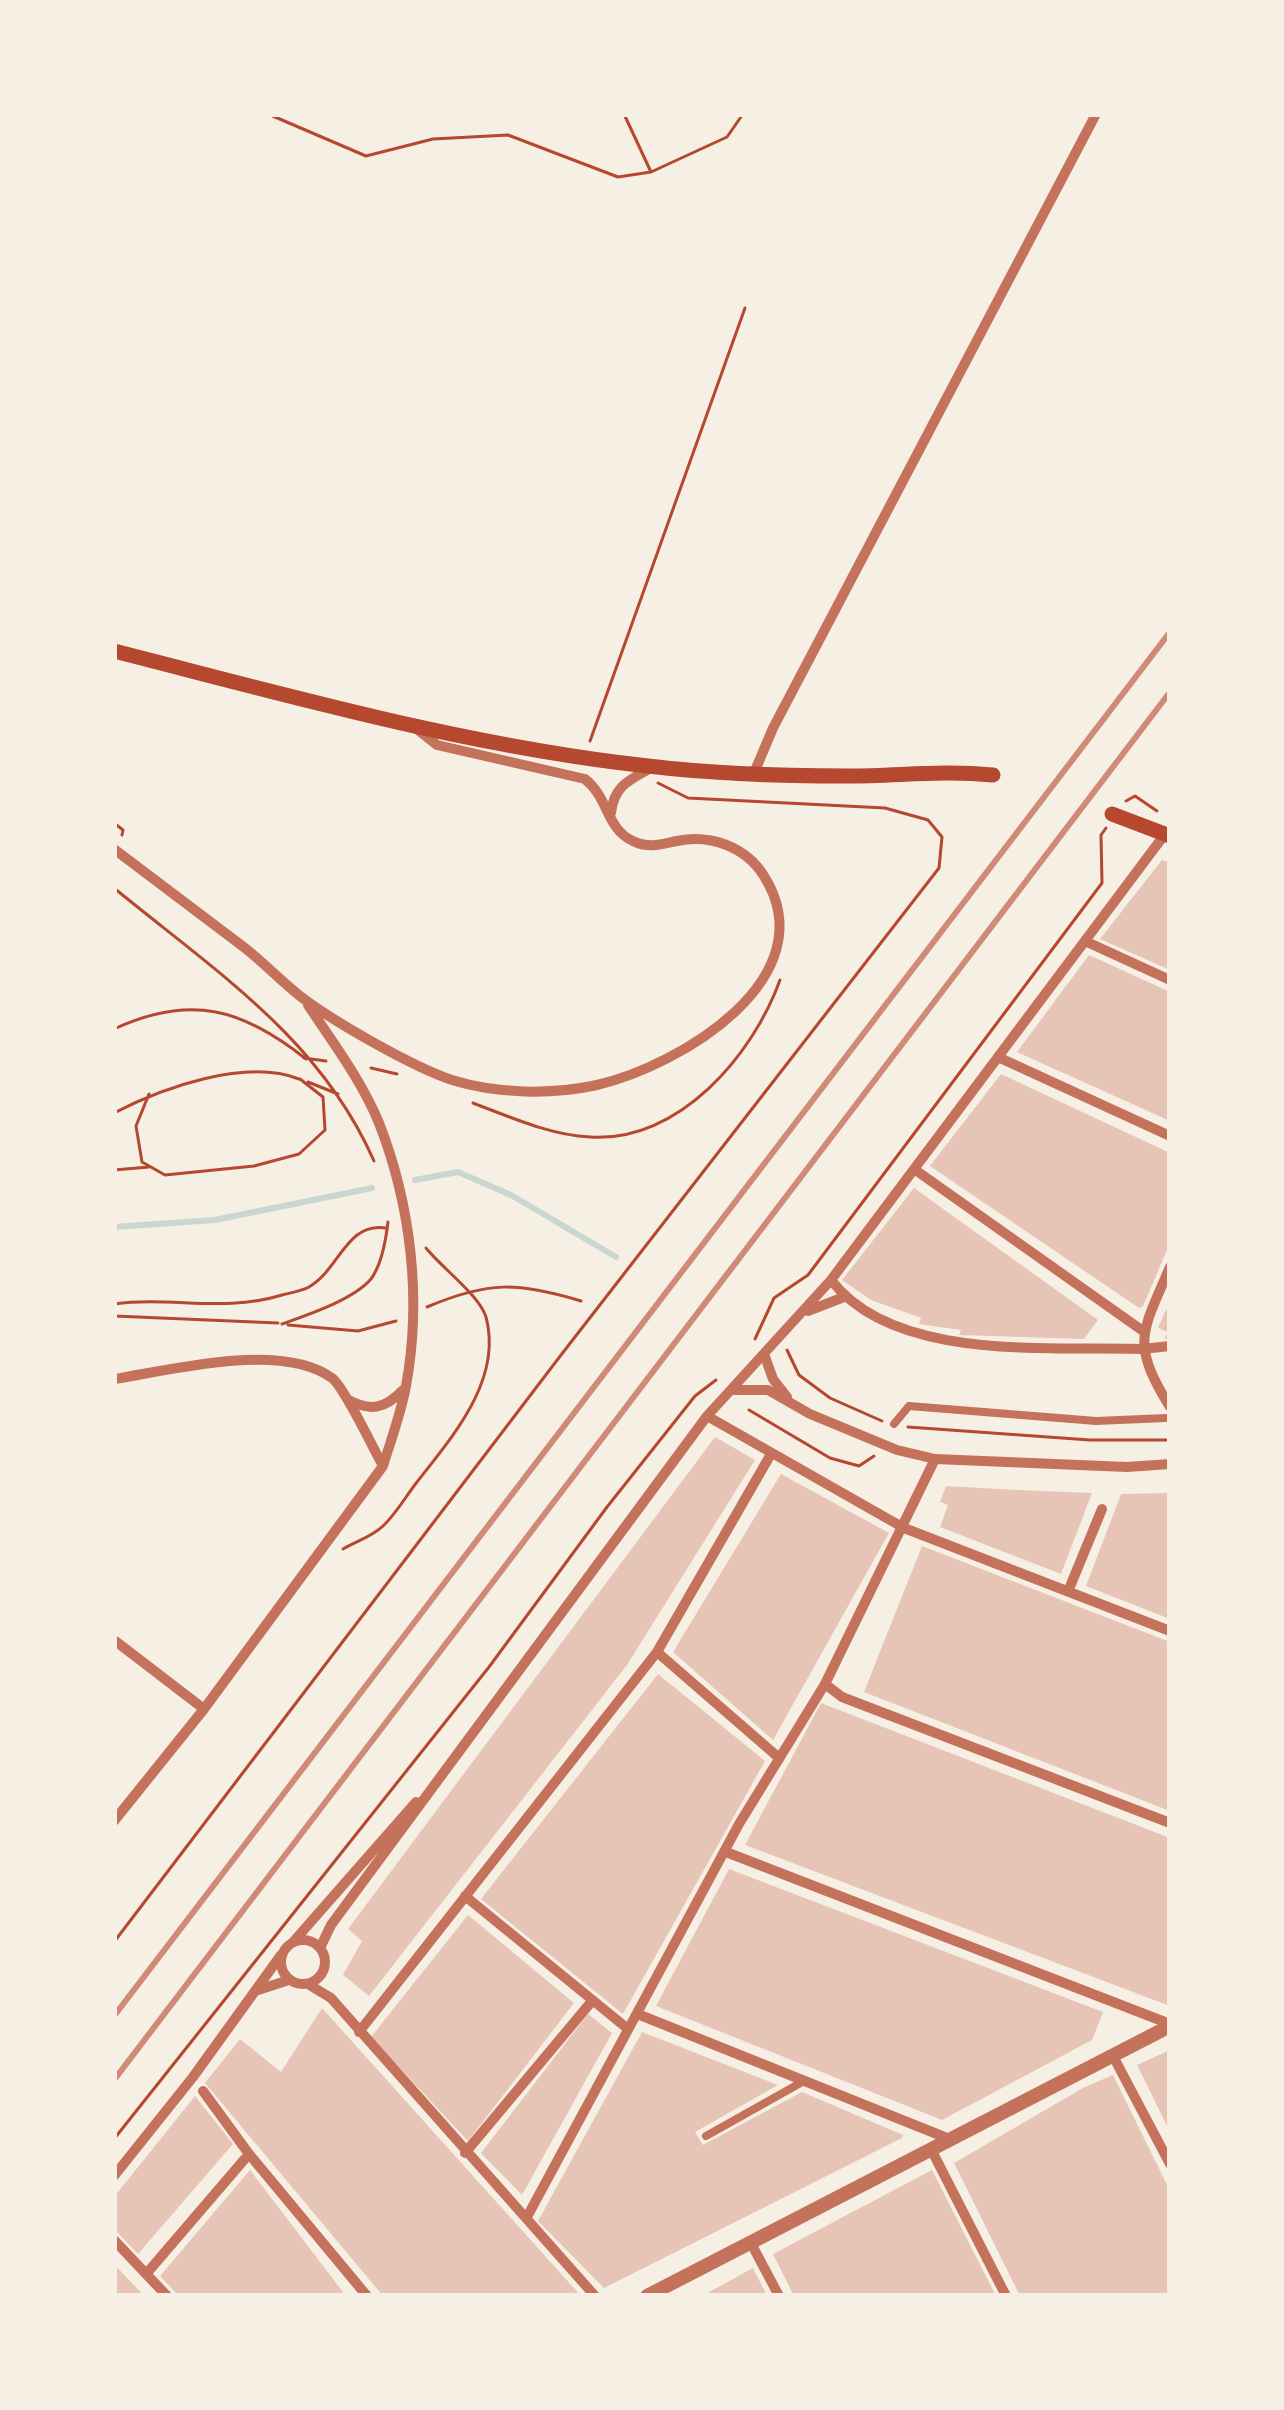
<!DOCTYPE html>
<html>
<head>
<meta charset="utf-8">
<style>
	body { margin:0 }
	#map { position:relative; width:1284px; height:2410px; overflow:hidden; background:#f6efe4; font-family:"Archivo Narrow",sans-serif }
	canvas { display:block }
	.frame { position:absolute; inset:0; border:117px solid #f6efe4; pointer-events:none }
</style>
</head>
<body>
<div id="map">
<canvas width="1284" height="2410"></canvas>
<div class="frame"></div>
</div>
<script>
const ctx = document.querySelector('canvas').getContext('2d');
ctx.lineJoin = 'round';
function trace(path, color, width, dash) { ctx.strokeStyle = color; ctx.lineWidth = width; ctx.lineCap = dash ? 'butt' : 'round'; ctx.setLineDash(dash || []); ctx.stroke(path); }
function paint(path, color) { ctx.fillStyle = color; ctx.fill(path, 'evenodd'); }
trace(new Path2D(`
	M415,1180L458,1172L511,1195L616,1257
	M114,1227L215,1220L372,1188`), '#c9d6d2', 6);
paint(new Path2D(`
	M1162,860L1170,863V970L1100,939Z
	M1089,955L1170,992V1121L1017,1052Z
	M1001,1074L1170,1153V1243L1143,1306L1139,1308L930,1166Z
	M914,1188L1098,1320L1084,1339L959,1335L961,1330L919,1324L921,1318L871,1300L842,1280Z
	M1170,1301V1338L1164,1339L1168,1332L1158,1328Z
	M715,1437L755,1460L627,1665L369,1996L343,1975L362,1941L348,1929Z
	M781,1474L889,1533L773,1740L673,1652Z
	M946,1486L1017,1490L1092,1493L1061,1574L940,1527L948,1505L940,1502Z
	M1170,1493V1619L1086,1586L1121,1494Z
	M922,1546L1170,1642V1811L864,1692Z
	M658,1674L765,1761L623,2014L481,1899Z
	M821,1703L1170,1838V2006L745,1845Z
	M729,1869L1103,2012L1092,2040L942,2120L656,2006Z
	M468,1915L574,2003L468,2141L371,2037Z
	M322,2008L581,2296H383L205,2083L240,2039L281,2072Z
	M588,2014L612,2033L522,2195L481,2153Z
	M642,2032L778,2085L695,2132L703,2145L802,2092L903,2135L902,2138L604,2288L538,2221Z
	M1170,2050V2132L1137,2065Z
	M1113,2075L1170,2191V2296H1020L954,2163L1083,2088Z
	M195,2096L233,2144L138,2254L114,2229V2197Z
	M250,2170L346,2296H179L160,2276Z
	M932,2170L996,2296H794L773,2254Z
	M114,2264L144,2296H114Z
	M753,2268L767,2296H702Z`), '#e6c5b7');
trace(new Path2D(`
	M268,114L366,156L433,139L508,135L618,177L651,172
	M624,114L651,172L727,137L743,114
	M590,741L745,308
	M1126,801L1135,796L1157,811
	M114,823L123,830L122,835
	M114,888C215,971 320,1038 374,1161
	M114,1029C190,994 242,1008 306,1059
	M304,1058L326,1061
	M371,1068L397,1074
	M308,1082L338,1094
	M149,1094L136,1126L142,1162L165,1175L254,1166L299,1154L325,1130L323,1097L300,1079
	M473,1103C510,1117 550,1135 590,1137C679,1143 753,1055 780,980
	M114,1113C162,1088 245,1058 299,1079
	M114,1170L149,1167
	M114,1304C172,1296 223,1313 282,1295C290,1293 302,1291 309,1287C340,1269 346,1222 386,1228
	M427,1307C488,1281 518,1282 581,1301
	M114,1316L278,1323
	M282,1324C307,1315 353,1300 371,1279C382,1264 386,1239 388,1222
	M288,1325L358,1331L396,1321
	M755,1339L774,1298L808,1275L1102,883L1101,835L1106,828
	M787,1350L799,1375L830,1398L882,1421
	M749,1410L830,1458L859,1466L874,1456
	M908,1427L1090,1440H1170
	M343,1549C355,1542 373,1536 383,1526C396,1514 406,1496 417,1482C452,1437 503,1380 486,1317C479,1295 442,1268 426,1248
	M114,1942L561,1355L939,868L942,837L928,820L885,808L688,798L658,783
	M114,2139L489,1667L607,1507L695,1396L716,1380`), '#b5482f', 3);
trace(new Path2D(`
	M894,1424L909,1406L1096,1421L1166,1418
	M706,2136L804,2081`), '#c5725c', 8);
trace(new Path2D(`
	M754,773L773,728L1096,114
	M611,813C614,786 629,780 651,768
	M114,849C158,882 202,915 245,948C264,963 281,981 300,996C334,1022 413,1067 452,1080C497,1094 551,1095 597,1085C679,1066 828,978 764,876C746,847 711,834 677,841C662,844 649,849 633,841C606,829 609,798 585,779L437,745L417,729
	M1087,942L1170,980
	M308,1005C333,1043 362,1081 379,1123C411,1205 422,1299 406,1386C401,1413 391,1440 383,1466
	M1000,1058L1170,1136
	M914,1169L1143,1331
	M1170,1267C1142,1333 1130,1342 1170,1407
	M831,1280C894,1362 1048,1346 1142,1349L1170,1346
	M808,1311L844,1297
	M764,1354L773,1379L787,1397
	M114,1379C172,1370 281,1341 332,1378C344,1387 373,1448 383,1466L204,1709L114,1821
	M731,1390H768L810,1414L897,1450L935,1459L1127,1467L1170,1464
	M347,1399C370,1412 385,1409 403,1390
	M707,1416L904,1528L1170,1631
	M1069,1589L1102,1509
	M114,1640L204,1709
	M657,1652L778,1757
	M825,1684L842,1697L1170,1823
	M726,1852L1170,2024
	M465,1896L628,2029
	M281 1962a22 22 0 1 1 44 0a22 22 0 1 1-44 0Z
	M294,1941L416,1802
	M320,1948L331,1925L707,1416L831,1280L1165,834
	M308,1984L331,1998L595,2296
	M258,1990L289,1980
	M640,2015L952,2140
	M359,2032L657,1652L771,1454
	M1113,2056L1170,2164
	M203,2091L249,2154L367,2296
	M932,2151L1006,2296
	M465,2153L592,2001
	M114,2176L193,2077L281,1955
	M527,2217L739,1824L825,1684L935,1459
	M114,2240L167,2296
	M752,2245L779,2296
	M147,2273L249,2154`), '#c5725c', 10);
trace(new Path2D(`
	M647,2296L1170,2026`), '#c5725c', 14);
trace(new Path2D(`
	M114,651C291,696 466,746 648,766C714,774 782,776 848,776C900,776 940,770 993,775
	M1112,814L1170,836`), '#b5482f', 15);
trace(new Path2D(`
	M114,2016L1170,632
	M114,2080L1170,692`), '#cf8b77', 6);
</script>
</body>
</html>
